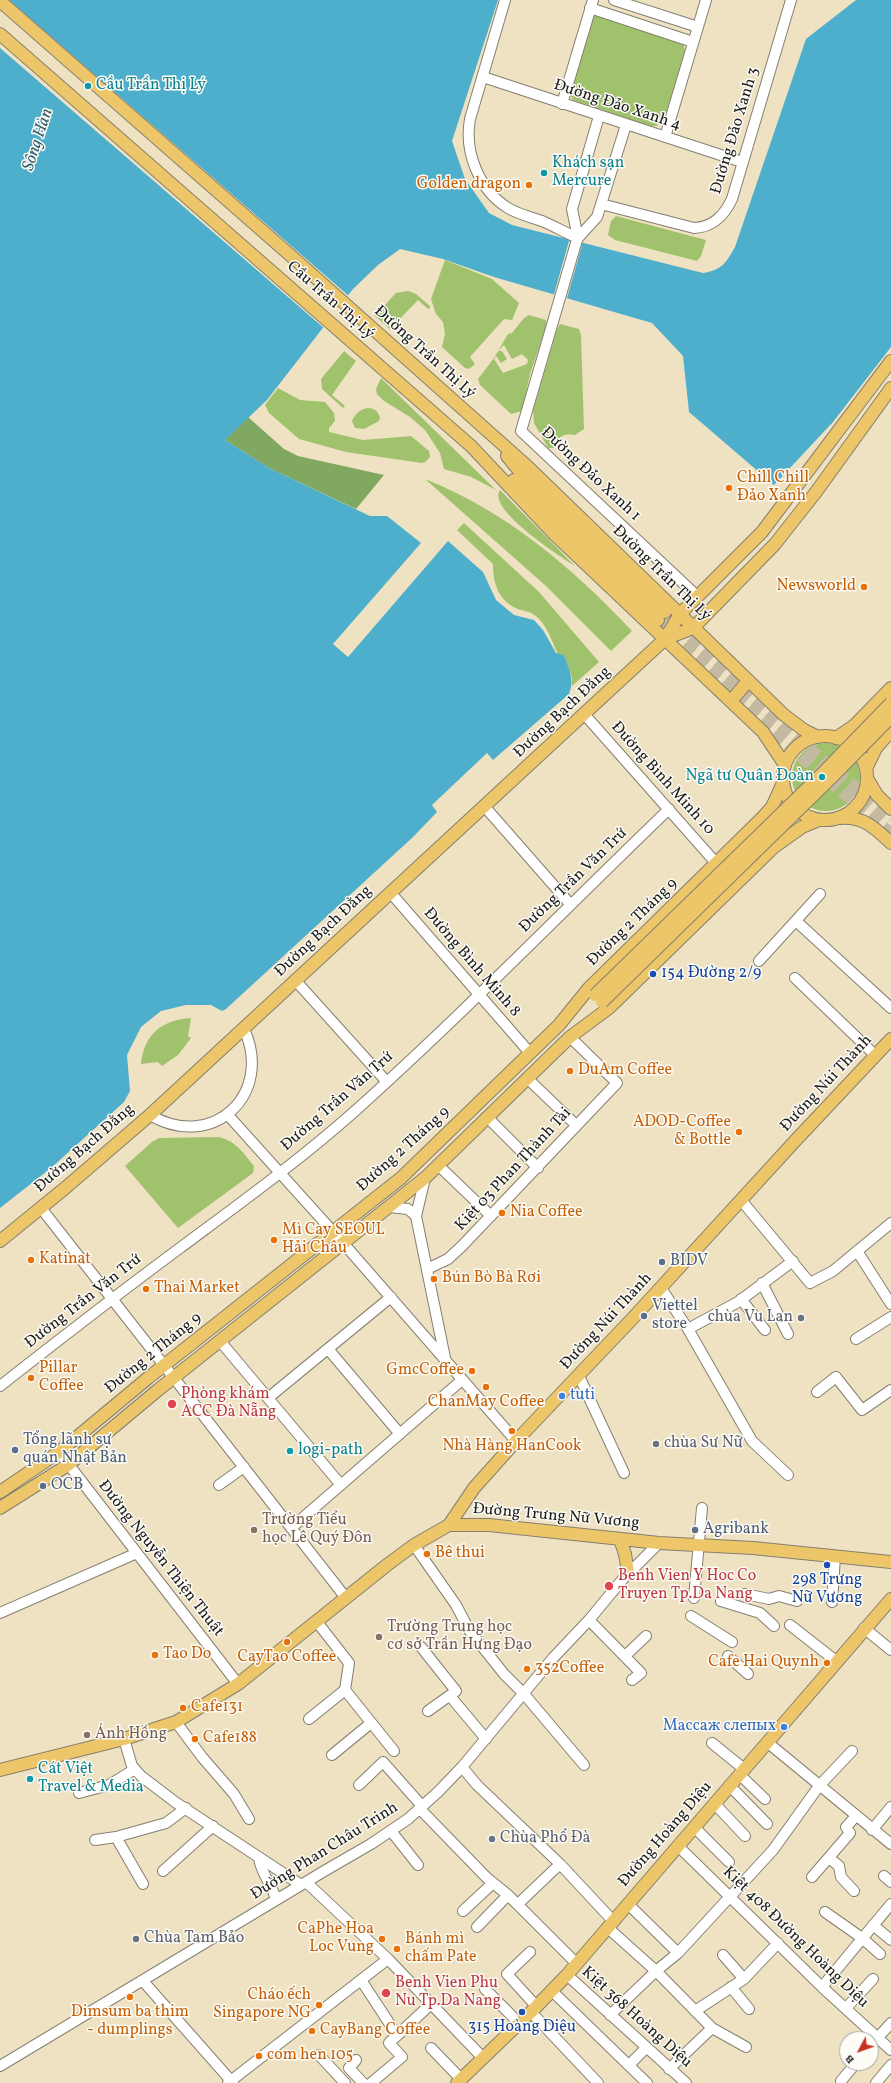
<!DOCTYPE html>
<html>
<head>
<meta charset="utf-8">
<style>
	body { margin:0 }
	#map { position:relative; width:891px; height:2083px; overflow:hidden; background:#eee2c3; font-family:Vollkorn,serif }
	canvas { display:block }
	.north { position:absolute; left:839px; top:2031px; width:40px; height:40px; box-sizing:border-box; background:#fdfcf7; border:1px solid #a3a29f; border-radius:50%; rotate:229deg; font-size:11px; font-weight:700; line-height:16px; text-align:center; color:#1c1c1c }
	.north::after { content:''; display:block; margin:auto; width:14px; height:18px; background:#c8321e; clip-path:polygon(50% 0,100% 100%,50% 72%,0 100%) }
</style>
</head>
<body>
<div id="map">
<canvas width="891" height="2083"></canvas>
<div class="north">B</div>
</div>
<script>
const ctx = document.querySelector('canvas').getContext('2d');
ctx.lineJoin = 'round';
function paint(path, color) { ctx.fillStyle = color; ctx.fill(path, 'evenodd'); }
function trace(path, color, width, dash) { ctx.strokeStyle = color; ctx.lineWidth = width; ctx.lineCap = dash ? 'butt' : 'round'; ctx.setLineDash(dash || []); ctx.stroke(path); }
function write(font, color, halo, rows, align = 'center') {
  ctx.font = font + ' Vollkorn,serif'; ctx.lineWidth = 3; ctx.setLineDash([]); ctx.textBaseline = 'middle'; ctx.strokeStyle = halo; ctx.fillStyle = color; for (const [text, x, y, turn = 0] of rows) {
    ctx.save(); ctx.translate(x, y); ctx.rotate((+turn || 0) * Math.PI / 180); ctx.textAlign = isNaN(turn) ? turn : align; if (halo) ctx.strokeText(text, 0, 0); ctx.fillText(text, 0, 0); ctx.restore();
  }
}
paint(new Path2D(`
	M598,13L683,41L685,51L664,121L656,126H650L573,100L570,94L592,16Z
	M616,216L706,240L701,256L697,261L615,240L608,235L611,221Z
	M445,260L492,279L519,303L512,320L504,319L470,357L475,364L469,369L465,368L442,347L445,334L443,322L436,314L431,299Z
	M408,291L416,294L430,306V308L428,309L418,300L390,329L375,316L396,293Z
	M529,315L546,320V327L530,374L522,411L511,414L480,385L478,379L494,358L508,334L512,333L524,318ZM504,345L512,359L522,354L528,360L527,364L503,373L494,359L496,356L501,363L507,359L502,351H498Z
	M560,324L579,329L581,335L584,429L575,435C564,432 557,437 554,448H548L534,423L533,411L557,329Z
	M344,351L356,361L332,395L345,406L343,408L322,389L321,379Z
	M381,378L496,490L471,477L444,469L440,453L425,430L410,417L384,401L377,394L376,389Z
	M278,388L300,400L325,402L334,413L335,421L329,428V432L363,440L411,436L429,451L430,457L425,462L422,463L346,452L299,439L269,413L265,405Z
	M368,408C375,409 377,410 380,417L379,421L364,429L355,428L352,421C355,414 360,409 368,408Z
	M425,479C506,511 573,568 632,631L611,651L546,586Z
	M500,490L575,566C561,557 486,509 500,490Z
	M464,523L539,592L599,662L572,686V677L564,655L558,654C551,640 547,623 533,614C529,611 523,611 518,609C498,601 493,583 493,564L457,530Z
	M792 777a34 34 0 1 1 68 0a34 34 0 1 1-68 0Z
	M191,1018L188,1036L191,1038L178,1055L162,1066L158,1062L141,1064C144,1034 162,1020 191,1018Z
	M219,1137C236,1141 244,1154 254,1166L253,1173L178,1228L125,1166L152,1142L159,1138Z`), '#a0c26c');
paint(new Path2D(`
	M248,417L284,449L298,456L384,475L356,509L269,468L225,440Z`), '#80a860');
paint(new Path2D(`
	M0,0H498L452,141L465,179L489,213L512,225L703,273C722,270 726,263 735,247L806,39L856,0H891V347L833,422L774,485L689,412L683,356L652,323L494,277L443,259L400,249L378,265L353,289L267,400L225,440L269,468L370,516H387L421,543L333,644L348,657L448,541L483,572L496,600L514,615L534,620L543,630L556,653L564,655C569,669 575,679 569,694L493,760L487,753L432,805L437,812L413,837L226,1009L222,1011L211,1005H186L161,1011L141,1027L127,1055L130,1091L124,1102L51,1168L0,1208Z`), '#4dafcc');
paint(new Path2D(`
	M0,0H9L350,297L325,329L0,48Z
	M569,241L582,245L567,298L554,294Z`), '#eee2c3');
trace(new Path2D(`
	M665,612L790,732L891,819
	M658,620L783,741L891,834`), '#c4baa2', 12, [12, 6]);
const minor = new Path2D(`
	M505,0L470,119C464,152 479,190 508,208C518,214 530,217 542,221C554,226 566,233 578,238
	M614,0L698,27
	M590,8L693,42
	M483,77L742,162
	M562,104L593,0
	M626,125L597,217L578,238L576,243L521,431L698,597
	M665,137L706,0
	M601,204L694,228C713,227 724,216 732,199L791,0
	M578,238L572,209L599,116
	M585,715L716,863
	M485,807L570,904
	M390,892L530,1053
	M796,921L891,1008
	M759,961L820,894
	M795,978L876,1056
	M295,980L386,1081
	M528,1079L576,1125
	M227,1114L344,1244L516,1441
	M150,1115C213,1152 274,1094 244,1029
	M487,1117L538,1168
	M438,1165L491,1216
	M425,1178L416,1216L445,1358
	M741,1200L810,1283L833,1271L891,1223
	M389,1207L408,1209L416,1216
	M41,1208L346,1598
	M857,1251L891,1304
	M427,1269L448,1259L462,1246L617,1083L570,1037
	M762,1283L788,1334
	M661,1288L688,1329L752,1441L788,1475
	M741,1299L765,1330
	M688,1329L738,1302L793,1261
	M856,1339L891,1317
	M220,1341L341,1485
	M328,1349L400,1434
	M579,1376L624,1473
	M0,1386C60,1339 119,1293 180,1248C239,1204 300,1160 355,1111C463,1014 564,910 669,809
	M817,1392L836,1377L862,1410L891,1390
	M268,1398L391,1297
	M59,1452L238,1684
	M219,1485L244,1467
	M291,1528L462,1380
	M414,1545L456,1605L469,1630L504,1674L524,1694L584,1765
	M745,1594L769,1599L779,1596L797,1601
	M722,1595L721,1601L760,1613L774,1626
	M694,1598L702,1508
	M832,1602L835,1556
	M0,1613L137,1553
	M691,1616L732,1642
	M589,1620L641,1673L632,1680
	M317,1622L349,1663L345,1690L394,1751
	M790,1625L836,1661
	M864,1628L891,1650
	M421,1647L456,1691L428,1711
	M625,1656L646,1636
	M728,1656L748,1674
	M450,1696L486,1739
	M309,1719L345,1690
	M176,1722L202,1757L234,1794L249,1819
	M124,1739L132,1766L141,1776L175,1802L301,1885
	M767,1742L891,1844
	M712,1743L744,1769
	M332,1755L371,1723
	M462,1767L477,1785L560,1864L614,1922
	M739,1774L765,1799
	M359,1785L383,1762L422,1806
	M729,1785L767,1824
	M79,1793L109,1785L135,1769
	M714,1803L745,1836
	M420,1809L487,1878L508,1895L577,1964
	M694,1827L729,1862
	M872,1830L891,1807
	M391,1831L418,1865
	M116,1837L143,1884
	M95,1840L116,1837L166,1823L186,1808
	M678,1846L822,1987L891,2050
	M259,1857C260,1873 273,1885 276,1900
	M829,1858L839,1866L841,1877L854,1891
	M163,1871L213,1826
	M884,1876L891,1882
	M812,1877L850,1833L846,1827L856,1816
	M306,1882L388,1959L483,2058
	M518,1904L560,1864
	M628,1904L678,1953
	M463,1911L493,1883
	M825,1912L862,1938L880,1954
	M873,1925L891,1940
	M477,1927L508,1895
	M608,1928L656,1971L712,2028L746,2047
	M530,1952L507,1974L537,2007
	M567,1975L686,2083
	M744,1979L778,1943
	M361,1980L397,2035
	M143,1981L233,2083
	M731,1987L749,2009
	M822,1987L891,1904
	M485,1989L519,2023
	M552,1991L647,2083
	M846,2008L873,1979
	M695,2011L744,1979L723,1955
	M531,2012L598,2083
	M610,2015L656,1971L678,1953L773,1850L819,1786L852,1751
	M871,2045L891,2023
	M431,2048L461,2079
	M319,2055L345,2083
	M356,2060L349,2068L363,2083
	M629,2065L646,2048
	M0,2066L326,1870L371,1844L408,1819L438,1792L462,1767L553,1658L589,1620L622,1580L659,1543
	M669,2069L712,2028
	M841,2081L856,2063
	M228,2083L388,1959
	M371,2083L402,2057L389,2043L431,2004
	M876,2083L891,2065`);
const major = new Path2D(`
	M0,1L298,262L528,467L784,715L804,730L818,737
	M0,34L471,446L554,534L763,732L785,765
	M507,456L521,473L665,612
	M514,480L658,620
	M665,639L693,628L775,544L816,492L891,388
	M731,701L748,681
	M783 778a42 42 0 1 1 84 0a42 42 0 1 1-84 0Z
	M836,738L855,725L891,688
	M866,769L876,748L891,731
	M867,778L877,795L891,809
	M840,818C863,816 875,828 891,843
	M0,1241L64,1189L150,1115L665,639L680,614L762,532L891,361
	M0,1492L59,1452L148,1378L401,1178L559,1025L589,988L763,817L772,807L783,783
	M0,1508L68,1465L158,1390L425,1178L570,1037L609,1008L774,847L802,827L819,820
	M449,1525L474,1488L516,1441L633,1318L795,1141L891,1039
	M620,1539L625,1554L628,1573
	M0,1770L124,1739L176,1722L238,1684L387,1565L414,1545L449,1525H489L659,1543L753,1548L891,1562
	M457,2083L531,2012L567,1975L891,1599`);
trace(minor, '#857f70', 12);
trace(major, '#857f70', 14);
trace(minor, '#fff', 10);
trace(major, '#ecc669', 12);
const majorBridge = new Path2D(`
	M595,995L825,771L891,703
	M602,1002L832,777L891,717`);
trace(majorBridge, '#857f70', 14, []);
trace(majorBridge, '#ecc669', 12);
for (const [x, y, r, color] of [
	[88,86,4,"#0f9aa8"],
	[544,173,4,"#0f9aa8"],
	[529,185,4,"#e8710a"],
	[729,488,4,"#e8710a"],
	[864,587,4,"#e8710a"],
	[822,777,4,"#0f9aa8"],
	[653,974,4,"#1a4fb4"],
	[570,1071,4,"#e8710a"],
	[739,1132,4,"#e8710a"],
	[502,1213,4,"#e8710a"],
	[274,1240,4,"#e8710a"],
	[31,1260,4,"#e8710a"],
	[662,1262,4,"#5c6f8a"],
	[434,1279,4,"#e8710a"],
	[146,1289,4,"#e8710a"],
	[644,1316,4,"#5c6f8a"],
	[801,1318,4,"#6b7280"],
	[472,1371,4,"#e8710a"],
	[31,1378,4,"#e8710a"],
	[486,1387,4,"#e8710a"],
	[562,1396,4,"#3f7fe0"],
	[172,1404,5,"#e0444e"],
	[512,1431,4,"#e8710a"],
	[656,1444,4,"#6b7280"],
	[15,1450,4,"#5c6f8a"],
	[290,1451,4,"#0f9aa8"],
	[43,1486,4,"#5c6f8a"],
	[254,1530,4,"#8d6e63"],
	[695,1530,4,"#5c6f8a"],
	[427,1554,4,"#e8710a"],
	[827,1565,4,"#1a4fb4"],
	[609,1586,5,"#e0444e"],
	[379,1637,4,"#8d6e63"],
	[287,1642,4,"#e8710a"],
	[155,1655,4,"#e8710a"],
	[827,1663,4,"#e8710a"],
	[527,1669,4,"#e8710a"],
	[183,1708,4,"#e8710a"],
	[784,1727,4,"#3f7fe0"],
	[87,1735,4,"#8d6e63"],
	[195,1739,4,"#e8710a"],
	[30,1779,4,"#0f9aa8"],
	[492,1839,4,"#6b7280"],
	[136,1939,4,"#6b7280"],
	[382,1939,4,"#e8710a"],
	[397,1949,4,"#e8710a"],
	[386,1993,5,"#e0444e"],
	[130,1997,4,"#e8710a"],
	[319,2005,4,"#e8710a"],
	[522,2012,4,"#1a4fb4"],
	[312,2031,4,"#e8710a"],
	[259,2056,4,"#e8710a"]
]) { const dot = new Path2D(); dot.arc(x, y, r, 0, 2 * Math.PI); ctx.fillStyle = color; ctx.fill(dot); trace(dot, '#fdfcf7', 1.5); }
write('16px', '#0d838f', '#fdfcf7', [
	["Cầu Trần Thị Lý",96,86],
	["Khách sạn",552,164],
	["Mercure",552,182],
	["Ngã tư Quân Đoàn",814,777,"right"],
	["logi-path",298,1451],
	["Cát Việt",38,1770],
	["Travel & Media",38,1788]
], 'left');
write('16px', '#1c1c1c', '#fdfcf7', [
	["Đường Đảo Xanh 4",617,106,18],
	["Đường Đảo Xanh 3",736,131,-73],
	["Cầu Trần Thị Lý",330,301,41],
	["Đường Trần Thị Lý",424,353,42],
	["Đường Đảo Xanh 1",590,475,43],
	["Đường Trần Thị Lý",661,574,44],
	["Đường Bạch Đằng",563,713,-43],
	["Đường Bình Minh 10",662,779,48],
	["Đường Trần Văn Trứ",574,881,-44],
	["Đường 2 Tháng 9",633,923,-44],
	["Đường Bạch Đằng",324,932,-43],
	["Đường Bình Minh 8",471,963,49],
	["Đường Núi Thành",827,1084,-47],
	["Đường Trần Văn Trứ",338,1102,-41],
	["Đường Bạch Đằng",85,1149,-41],
	["Đường 2 Tháng 9",404,1150,-42],
	["Kiệt 03 Phan Thành Tài",514,1170,-47],
	["Đường Trần Văn Trứ",84,1302,-38],
	["Đường Núi Thành",607,1322,-47],
	["Đường 2 Tháng 9",154,1354,-39],
	["Đường Trưng Nữ Vương",556,1517,5],
	["Đường Nguyễn Thiện Thuật",160,1559,52],
	["Đường Hoàng Diệu",666,1835,-49],
	["Đường Phan Châu Trinh",325,1852,-32],
	["Kiệt 408 Đường Hoàng Diệu",795,1938,44],
	["Kiệt 368 Hoàng Diệu",636,2018,42]
]);
write('16px', '#c56008', '#fdfcf7', [
	["Golden dragon",521,185,"right"],
	["Chill Chill",737,479],
	["Đảo Xanh",737,497],
	["Newsworld",856,587,"right"],
	["DuAm Coffee",578,1071],
	["ADOD-Coffee",731,1123,"right"],
	["& Bottle",731,1141,"right"],
	["Nia Coffee",510,1213],
	["Mì Cay SEOUL",282,1231],
	["Hải Châu",282,1249],
	["Katinat",39,1260],
	["Bún Bò Bà Rơi",442,1279],
	["Thai Market",154,1289],
	["Pillar",39,1369],
	["Coffee",39,1387],
	["GmcCoffee",464,1371,"right"],
	["ChanMay Coffee",486,1403,"center"],
	["Nhà Hàng HanCook",512,1447,"center"],
	["Bê thui",435,1554],
	["Tao Do",163,1655],
	["CayTao Coffee",287,1658,"center"],
	["Cafe Hai Quynh",819,1663,"right"],
	["352Coffee",535,1669],
	["Cafe131",191,1708],
	["Cafe188",203,1739],
	["CaPhe Hoa",374,1930,"right"],
	["Loc Vung",374,1948,"right"],
	["Bánh mì",405,1940],
	["chấm Pate",405,1958],
	["Cháo ếch",311,1996,"right"],
	["Singapore NG",311,2014,"right"],
	["Dimsum ba thim",130,2013,"center"],
	["- dumplings",130,2031,"center"],
	["CayBang Coffee",320,2031],
	["com hen 105",267,2056]
], 'left');
write('16px', '#164399', '#fdfcf7', [
	["154 Đường 2/9",661,974,"left"],
	["298 Trưng",827,1581],
	["Nữ Vương",827,1599],
	["315 Hoàng Diệu",522,2028]
]);
write('16px', '#4e5e75', '#fdfcf7', [
	["BIDV",670,1262],
	["Viettel",652,1307],
	["store",652,1325],
	["Tổng lãnh sự",23,1441],
	["quán Nhật Bản",23,1459],
	["OCB",51,1486],
	["Agribank",703,1530]
], 'left');
write('16px', '#5b616d', '#fdfcf7', [
	["chùa Vu Lan",793,1318,"right"],
	["chùa Sư Nữ",664,1444],
	["Chùa Phổ Đà",500,1839],
	["Chùa Tam Bảo",144,1939]
], 'left');
write('16px', '#be3a42', '#fdfcf7', [
	["Phòng khám",181,1395],
	["ACC Đà Nẵng",181,1413],
	["Benh Vien Y Hoc Co",618,1577],
	["Truyen Tp.Da Nang",618,1595],
	["Benh Vien Phu",395,1984],
	["Nu Tp.Da Nang",395,2002]
], 'left');
write('16px', '#366cbe', '#fdfcf7', [
	["tuti",570,1396],
	["Массаж слепых",776,1727,"right"]
], 'left');
write('16px', '#785e54', '#fdfcf7', [
	["Trường Tiểu",262,1521],
	["học Lê Quý Đôn",262,1539],
	["Trường Trung học",387,1628],
	["cơ sở Trần Hưng Đạo",387,1646],
	["Ánh Hồng",95,1735]
], 'left');
write('italic 17px', '#325e6b', '#fdfcf7', [
	["Sông Hàn",39,140,-72]
]);
</script>
</body>
</html>
